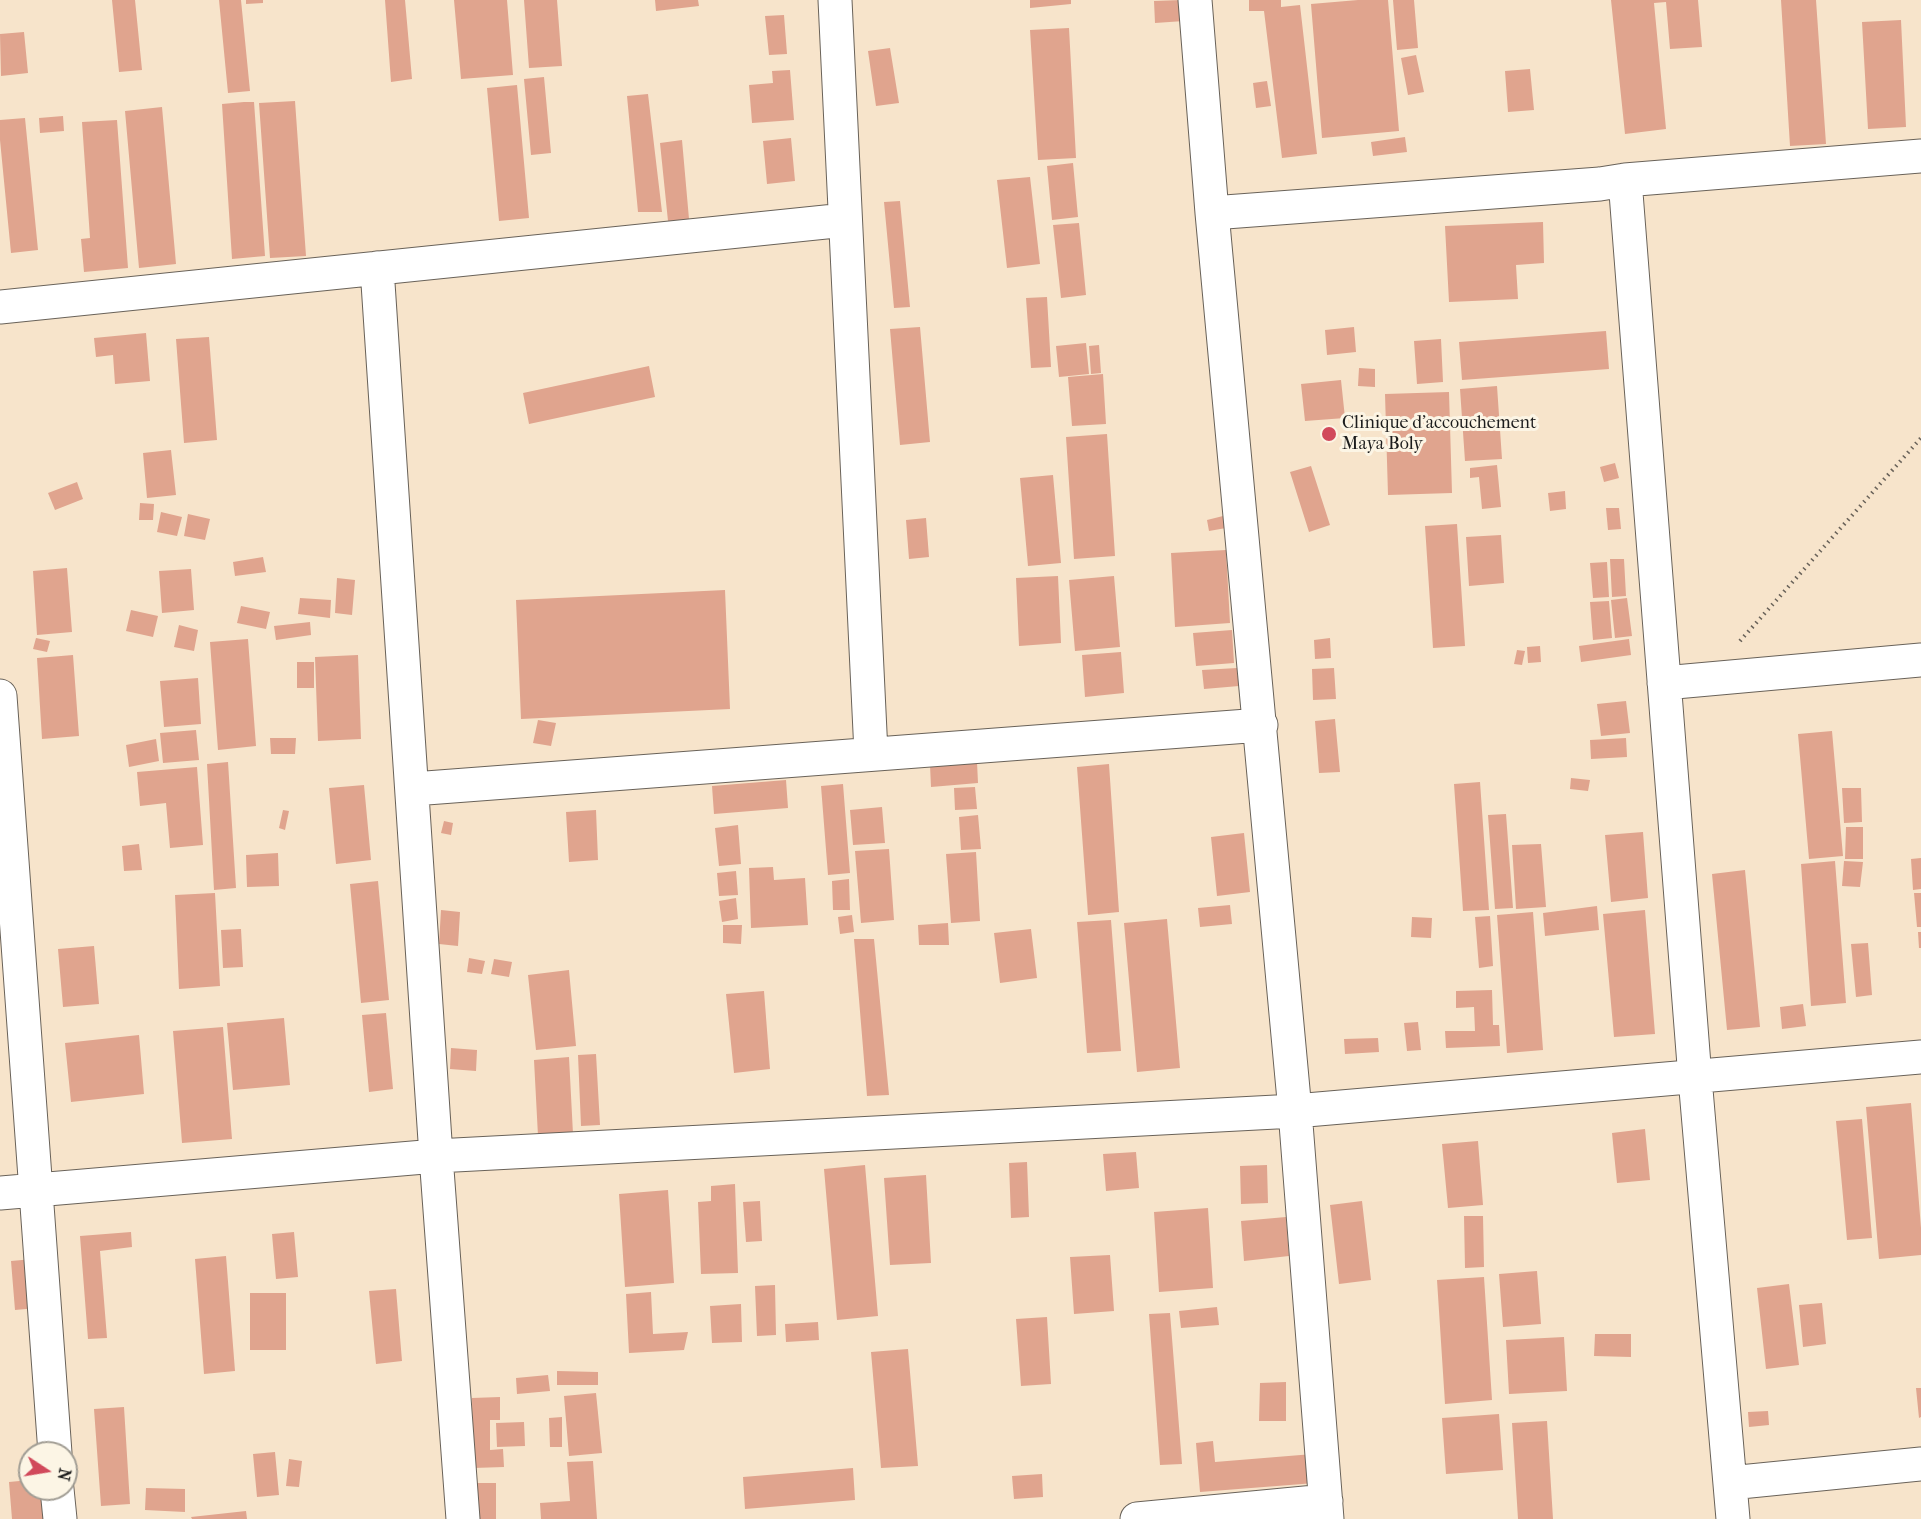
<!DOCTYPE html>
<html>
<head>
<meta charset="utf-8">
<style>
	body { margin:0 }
	#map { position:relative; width:1921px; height:1519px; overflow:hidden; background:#f7e4cb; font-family:"IM FELL French Canon",serif }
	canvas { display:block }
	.north { position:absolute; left:18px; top:1441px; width:60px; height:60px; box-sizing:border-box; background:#fcf5e5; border:2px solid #a29e95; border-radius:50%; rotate:102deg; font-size:16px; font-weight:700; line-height:24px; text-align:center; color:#1c1c1c }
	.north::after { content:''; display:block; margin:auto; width:21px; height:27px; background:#d1495b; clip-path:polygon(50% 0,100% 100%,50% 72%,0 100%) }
</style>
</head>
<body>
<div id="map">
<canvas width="1921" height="1519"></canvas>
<div class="north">N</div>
</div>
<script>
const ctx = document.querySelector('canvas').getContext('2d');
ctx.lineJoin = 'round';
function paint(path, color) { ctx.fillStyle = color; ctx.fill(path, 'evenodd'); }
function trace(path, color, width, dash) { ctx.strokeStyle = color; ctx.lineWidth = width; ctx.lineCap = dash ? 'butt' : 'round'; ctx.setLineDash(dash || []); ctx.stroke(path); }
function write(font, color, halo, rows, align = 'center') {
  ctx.font = font + ' "IM FELL French Canon",serif'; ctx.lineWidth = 6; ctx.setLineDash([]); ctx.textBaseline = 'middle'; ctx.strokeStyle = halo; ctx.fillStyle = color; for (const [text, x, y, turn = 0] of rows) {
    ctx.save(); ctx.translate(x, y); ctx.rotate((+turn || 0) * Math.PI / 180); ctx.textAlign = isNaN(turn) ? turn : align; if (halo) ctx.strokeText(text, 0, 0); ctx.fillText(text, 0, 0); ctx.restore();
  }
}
paint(new Path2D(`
	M112,0H135L142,70L119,72Z
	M219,0H241L250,91L228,93Z
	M246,0H263V3L246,4Z
	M385,0H405L412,79L391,82Z
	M454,0H507L513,75L461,79Z
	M524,0H557L562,66L529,68Z
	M655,0H698L699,6L656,11Z
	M1030,0H1071V4L1030,8Z
	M1182,0L1184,21L1155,23L1154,1Z
	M1249,0H1281V7L1300,5L1317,154L1282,158L1264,11H1249Z
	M1358,0H1388L1399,131L1322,138L1311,4Z
	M1393,0H1414L1418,48L1397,50Z
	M1611,0H1698L1702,47L1670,49L1666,2L1654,3L1666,129L1625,134Z
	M1781,0H1816L1826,144L1790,146Z
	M784,15L787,54L769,55L765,16Z
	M1901,20L1906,127L1868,129L1862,22Z
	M1069,28L1076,158L1038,160L1030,30Z
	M24,32L28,73L1,76L0,34Z
	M890,48L899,103L876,106L868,51Z
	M1416,55L1424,92L1408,95L1401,58Z
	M1530,69L1534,110L1508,112L1505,71Z
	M790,70L794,120L752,123L749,85L773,83L772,71Z
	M544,77L551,153L531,155L524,79Z
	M1267,81L1271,106L1256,108L1253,83Z
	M517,85L529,218L499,221L487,88Z
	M648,94L662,212H638L627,96Z
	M295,101L306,256L270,258L259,103Z
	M244,102H254L265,256L232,259L222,104Z
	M162,107L176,264L139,268L125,111Z
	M63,116L64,131L40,133L39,118Z
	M25,118L38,250L11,253L0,140V120Z
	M117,120L128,268L84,272L81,239L90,238L82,122Z
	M1405,137L1407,152L1373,156L1371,142Z
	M791,138L795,181L767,184L763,141Z
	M682,140L689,219L668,221L660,143Z
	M1073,163L1078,217L1052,220L1047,166Z
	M1030,177L1040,264L1007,268L997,180Z
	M900,201L910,307L894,308L884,202Z
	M1543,222L1544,263L1516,265L1518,299L1449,302L1445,226Z
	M1079,223L1086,295L1061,298L1053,225Z
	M1047,297L1051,367L1031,368L1026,298Z
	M920,327L930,442L900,445L890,329Z
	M1354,327L1356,352L1327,355L1325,330Z
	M1606,331L1609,369L1462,380L1459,342Z
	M146,333L150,381L115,384L113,355L96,357L94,338Z
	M209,337L217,440L184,443L176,339Z
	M1441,339L1443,382L1417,384L1414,341Z
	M1086,343L1089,374L1059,377L1056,346Z
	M1099,345L1101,373L1091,374L1089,346Z
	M649,366L655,397L529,424L523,393Z
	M1359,368L1375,369V387L1358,386Z
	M1103,374L1106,424L1072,426L1068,377Z
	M1341,380L1345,418L1305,421L1301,384Z
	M1497,386L1502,459L1465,461L1460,389Z
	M1449,392L1452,493L1388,495L1385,394Z
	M1107,434L1115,556L1074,559L1066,437Z
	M171,450L176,495L147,498L143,453Z
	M1615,463L1619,478L1604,482L1600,467Z
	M1497,465L1501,507L1482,509L1479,477L1470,478V468Z
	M1311,466L1330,525L1309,532L1290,472Z
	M1053,475L1061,563L1028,566L1020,478Z
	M77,482L83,499L55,510L48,493Z
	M1565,491L1566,509L1550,511L1548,493Z
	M140,503L154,504L153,520H139Z
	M1606,508H1619L1621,529L1608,530Z
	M161,512L182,517L177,536L157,532Z
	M188,514L210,519L205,540L184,536Z
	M1223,516L1226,528L1209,531L1207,520Z
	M926,518L929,557L909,559L906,520Z
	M1457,524L1465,646L1433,648L1425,526Z
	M1501,535L1504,583L1469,586L1466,537Z
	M1226,550L1230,623L1175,627L1171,553Z
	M263,557L266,572L235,576L233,562Z
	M1610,559H1624L1626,596L1612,597Z
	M1607,562L1609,597L1593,598L1590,563Z
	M67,568L72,632L37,635L33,571Z
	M191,569L194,610L162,613L159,571Z
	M1058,576L1061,643L1019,646L1016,578Z
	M1114,576L1120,647L1075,651L1069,580Z
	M337,578L355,580L352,615L335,613Z
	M725,590L730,709L521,719L516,600Z
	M300,598L331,600L330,618L298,614Z
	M1627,598L1632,636L1615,638L1611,600Z
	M1609,601L1612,638L1593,640L1590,602Z
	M241,606L270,612L266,629L237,623Z
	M131,610L158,616L153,637L126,631Z
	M310,622L311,635L276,640L274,626Z
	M179,625L198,630L194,651L174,647Z
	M1232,630L1234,663L1196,666L1193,633Z
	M36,638L50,641L47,652L33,649Z
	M1330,638L1331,658L1315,659L1314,640Z
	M248,639L256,746L218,750L210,642Z
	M1629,639L1631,655L1581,662L1579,646Z
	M1540,646L1541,662L1528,663L1527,647Z
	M1517,650L1525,651L1522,665L1514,664Z
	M1121,652L1124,693L1085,697L1082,655Z
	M73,655L79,736L42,739L37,658Z
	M358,655L361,739L318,741L315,657Z
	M297,662H314V688H297Z
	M1237,668L1239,686L1204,689L1202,670Z
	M1334,668L1336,699L1313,700L1312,669Z
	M198,678L201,724L164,727L160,681Z
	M1626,701L1630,733L1601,736L1597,704Z
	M1335,719L1340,772L1319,773L1315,721Z
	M538,720L556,723L551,746L533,743Z
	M196,730L199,760L163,763L160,733Z
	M1832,731L1843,856L1809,859L1798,734Z
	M270,738H296L295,754H271Z
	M1626,738L1627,757L1591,759L1590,740Z
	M156,739L159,761L129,767L126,745Z
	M228,762L236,888L214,890L207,764Z
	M977,762L978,783L931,787L930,765Z
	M1109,764L1119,912L1088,915L1077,767Z
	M197,767L203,845L170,848L166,803L140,806L137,772Z
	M1571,778L1590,780L1588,791L1570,789Z
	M786,780L788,808L714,814L712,786Z
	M1480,782L1489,910L1463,911L1454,784Z
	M843,784L850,873L828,875L821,786Z
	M364,785L371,860L336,864L329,788Z
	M975,787L977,809L955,810L954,788Z
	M1842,788H1861L1862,822L1844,823Z
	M882,807L885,843L853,845L850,810Z
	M283,810L289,811L285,830L279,828Z
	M596,810L598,860L569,862L566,812Z
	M1506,814L1513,908L1495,909L1488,815Z
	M978,815L981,849L961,850L959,817Z
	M444,821L453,823L451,835L441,833Z
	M738,825L741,864L719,866L715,828Z
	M1846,827H1863V859H1845Z
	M1643,832L1648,898L1611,902L1605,835Z
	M1244,833L1250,892L1217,896L1211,837Z
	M139,844L142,870L124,871L122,846Z
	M1541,844L1546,907L1516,909L1512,845Z
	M889,849L894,920L861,923L855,851Z
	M976,852L980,921L951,923L946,854Z
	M278,853L279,886L247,887L246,855Z
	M1921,858V889L1913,890L1911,859Z
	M1835,861L1846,1003L1811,1006L1801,864Z
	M1844,861L1863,862L1860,887L1842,886Z
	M773,867L774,880L805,878L808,925L751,928L749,868Z
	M1745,870L1760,1027L1727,1030L1712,874Z
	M736,871L738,895L719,896L717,873Z
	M849,879L850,910H833L832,881Z
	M378,881L389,1000L361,1003L350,884Z
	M215,893L220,986L179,989L175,895Z
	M1914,893H1921V927H1917Z
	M736,898L738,919L722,922L719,901Z
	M1230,905L1232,924L1200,927L1198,908Z
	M1597,906L1599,930L1545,936L1543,913Z
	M441,910L460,912L458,946L439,944Z
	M1645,910L1655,1034L1614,1037L1603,914Z
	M1533,912L1543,1050L1507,1053L1497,915Z
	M852,915L854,932L840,934L838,917Z
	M1490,916L1493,966L1479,968L1475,917Z
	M1412,917L1432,918L1431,938L1411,937Z
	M1167,919L1180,1068L1137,1072L1124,923Z
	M1111,920L1121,1051L1087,1053L1077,922Z
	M948,923L949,945H919L918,925Z
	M723,925H742L741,944L723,943Z
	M241,929L243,967L223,968L221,930Z
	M1031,929L1037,978L1000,983L994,933Z
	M1918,932H1921V948H1919Z
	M854,939H874L889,1095L867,1096Z
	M1868,943L1872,995L1856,997L1851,944Z
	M94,946L99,1004L63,1007L58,949Z
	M469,958L485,961L482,974L467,972Z
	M494,959L512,962L509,977L491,974Z
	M569,970L576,1046L536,1050L528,975Z
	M1492,990L1493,1025H1499L1500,1046L1446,1048L1445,1031H1475L1474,1007L1456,1008V991Z
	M764,991L770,1069L734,1073L726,994Z
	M1803,1004L1806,1026L1782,1029L1780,1007Z
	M386,1013L393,1089L369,1092L362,1015Z
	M284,1018L290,1085L233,1090L227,1023Z
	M1418,1022L1421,1050L1407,1051L1404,1023Z
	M223,1027L232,1139L182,1143L173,1031Z
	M139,1035L144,1094L71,1102L65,1043Z
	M1378,1038L1379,1052L1345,1054L1344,1039Z
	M451,1048L477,1050L476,1071L450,1069Z
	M596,1054L600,1125L581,1126L578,1055Z
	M569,1057L573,1134L538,1136L534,1060Z
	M1911,1103L1921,1228V1255L1879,1259L1866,1107Z
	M1862,1119L1872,1238L1847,1240L1836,1121Z
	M1645,1129L1650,1180L1617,1183L1612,1133Z
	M1478,1141L1483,1205L1448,1208L1442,1144Z
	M1136,1152L1139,1188L1106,1191L1103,1154Z
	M1027,1162L1029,1217L1011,1218L1009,1163Z
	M865,1165L878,1316L837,1320L824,1169Z
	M1267,1165L1268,1203L1241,1204L1240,1166Z
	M926,1175L931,1263L890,1265L884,1178Z
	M735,1184L738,1273L701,1274L698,1202L711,1201V1186Z
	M668,1190L674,1283L625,1287L619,1194Z
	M760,1201L762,1241L746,1242L743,1202Z
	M1362,1201L1371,1280L1339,1284L1330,1205Z
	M1208,1208L1213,1288L1159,1292L1154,1212Z
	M1464,1216H1483L1484,1267L1465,1268Z
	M1286,1217L1289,1256L1244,1261L1241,1221Z
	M131,1232L132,1247L100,1251L107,1338L88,1339L80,1236Z
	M294,1232L298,1277L276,1279L272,1234Z
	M1110,1255L1114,1311L1074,1314L1070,1257Z
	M226,1256L235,1371L204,1374L195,1259Z
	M33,1259L37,1308L15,1310L11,1261Z
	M1537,1271L1541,1324L1503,1327L1499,1274Z
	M1484,1277L1492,1400L1445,1404L1437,1280Z
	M1789,1284L1799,1365L1766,1369L1757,1288Z
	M775,1285L776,1335L757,1336L755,1286Z
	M396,1289L402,1361L376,1364L369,1291Z
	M651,1292L653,1334L688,1332L684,1350L629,1353L626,1294Z
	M250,1293H286V1350H250Z
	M1822,1303L1826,1344L1803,1347L1799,1305Z
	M741,1304L742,1342L712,1343L710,1306Z
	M1217,1307L1219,1325L1181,1328L1179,1311Z
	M1170,1313L1182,1464L1160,1465L1149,1314Z
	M1047,1317L1051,1384L1021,1386L1016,1319Z
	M818,1322L819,1340L786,1342L785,1324Z
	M1595,1334H1631V1357L1594,1356Z
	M1564,1337L1567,1391L1509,1394L1506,1340Z
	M908,1349L918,1466L881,1468L871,1352Z
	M557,1371L598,1372V1385H557Z
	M548,1375L550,1391L517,1394L516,1378Z
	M1286,1382V1421H1259L1260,1383Z
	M1916,1388H1921V1417L1919,1418Z
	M596,1393L602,1453L569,1456L564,1396Z
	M500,1397V1420H490V1450L503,1449L504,1467L473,1468L472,1398Z
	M124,1407L130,1504L101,1506L94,1409Z
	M1768,1411L1769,1425L1749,1427L1748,1412Z
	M1499,1414L1503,1470L1446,1474L1442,1418Z
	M562,1417V1447H550L549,1418Z
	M1547,1421L1553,1519H1518L1512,1423Z
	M524,1422L525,1446L497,1447L496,1423Z
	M1213,1441L1215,1462L1313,1454L1315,1483L1200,1492L1196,1443Z
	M275,1452L279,1495L257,1497L253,1454Z
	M289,1459L302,1461L299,1487L286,1486Z
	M593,1461L597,1519H541L540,1503L570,1501L567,1462Z
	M853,1468L855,1500L745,1509L743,1477Z
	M1042,1474L1043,1497L1014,1499L1012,1476Z
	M30,1480V1489H49L52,1519H12L9,1482Z
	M474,1483H496V1519H475Z
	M146,1488L185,1489V1512L145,1510Z
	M246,1511L247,1519H192L191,1517Z`), '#e0a48e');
const minor = new Path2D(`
	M835,0L871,753
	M1195,0L1212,213L1295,1111L1327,1519
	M1625,180L1695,1078L1733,1519
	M1212,213L1600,184L1625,180L1921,156
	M377,268L436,1156L463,1519
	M0,307L845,220
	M1664,683L1921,660
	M0,696L55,1453
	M413,789L1261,725
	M0,1193L436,1156L1295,1111L1921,1057
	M1730,1483L1921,1464
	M57,1489L60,1519
	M1137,1519L1326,1501`);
trace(minor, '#696259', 35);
trace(new Path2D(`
	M1740,641L1921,438`), '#696259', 4, [1.5, 4.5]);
trace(minor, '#fff', 33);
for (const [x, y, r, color] of [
	[1329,434,8,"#d1495b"]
]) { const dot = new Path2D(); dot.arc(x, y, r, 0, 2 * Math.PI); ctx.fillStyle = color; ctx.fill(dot); trace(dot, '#fcf5e5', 2); }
write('18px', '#1c1c1c', '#fcf5e5', [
	["Clinique d'accouchement",1342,424],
	["Maya Boly",1342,445]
], 'left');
</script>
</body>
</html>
